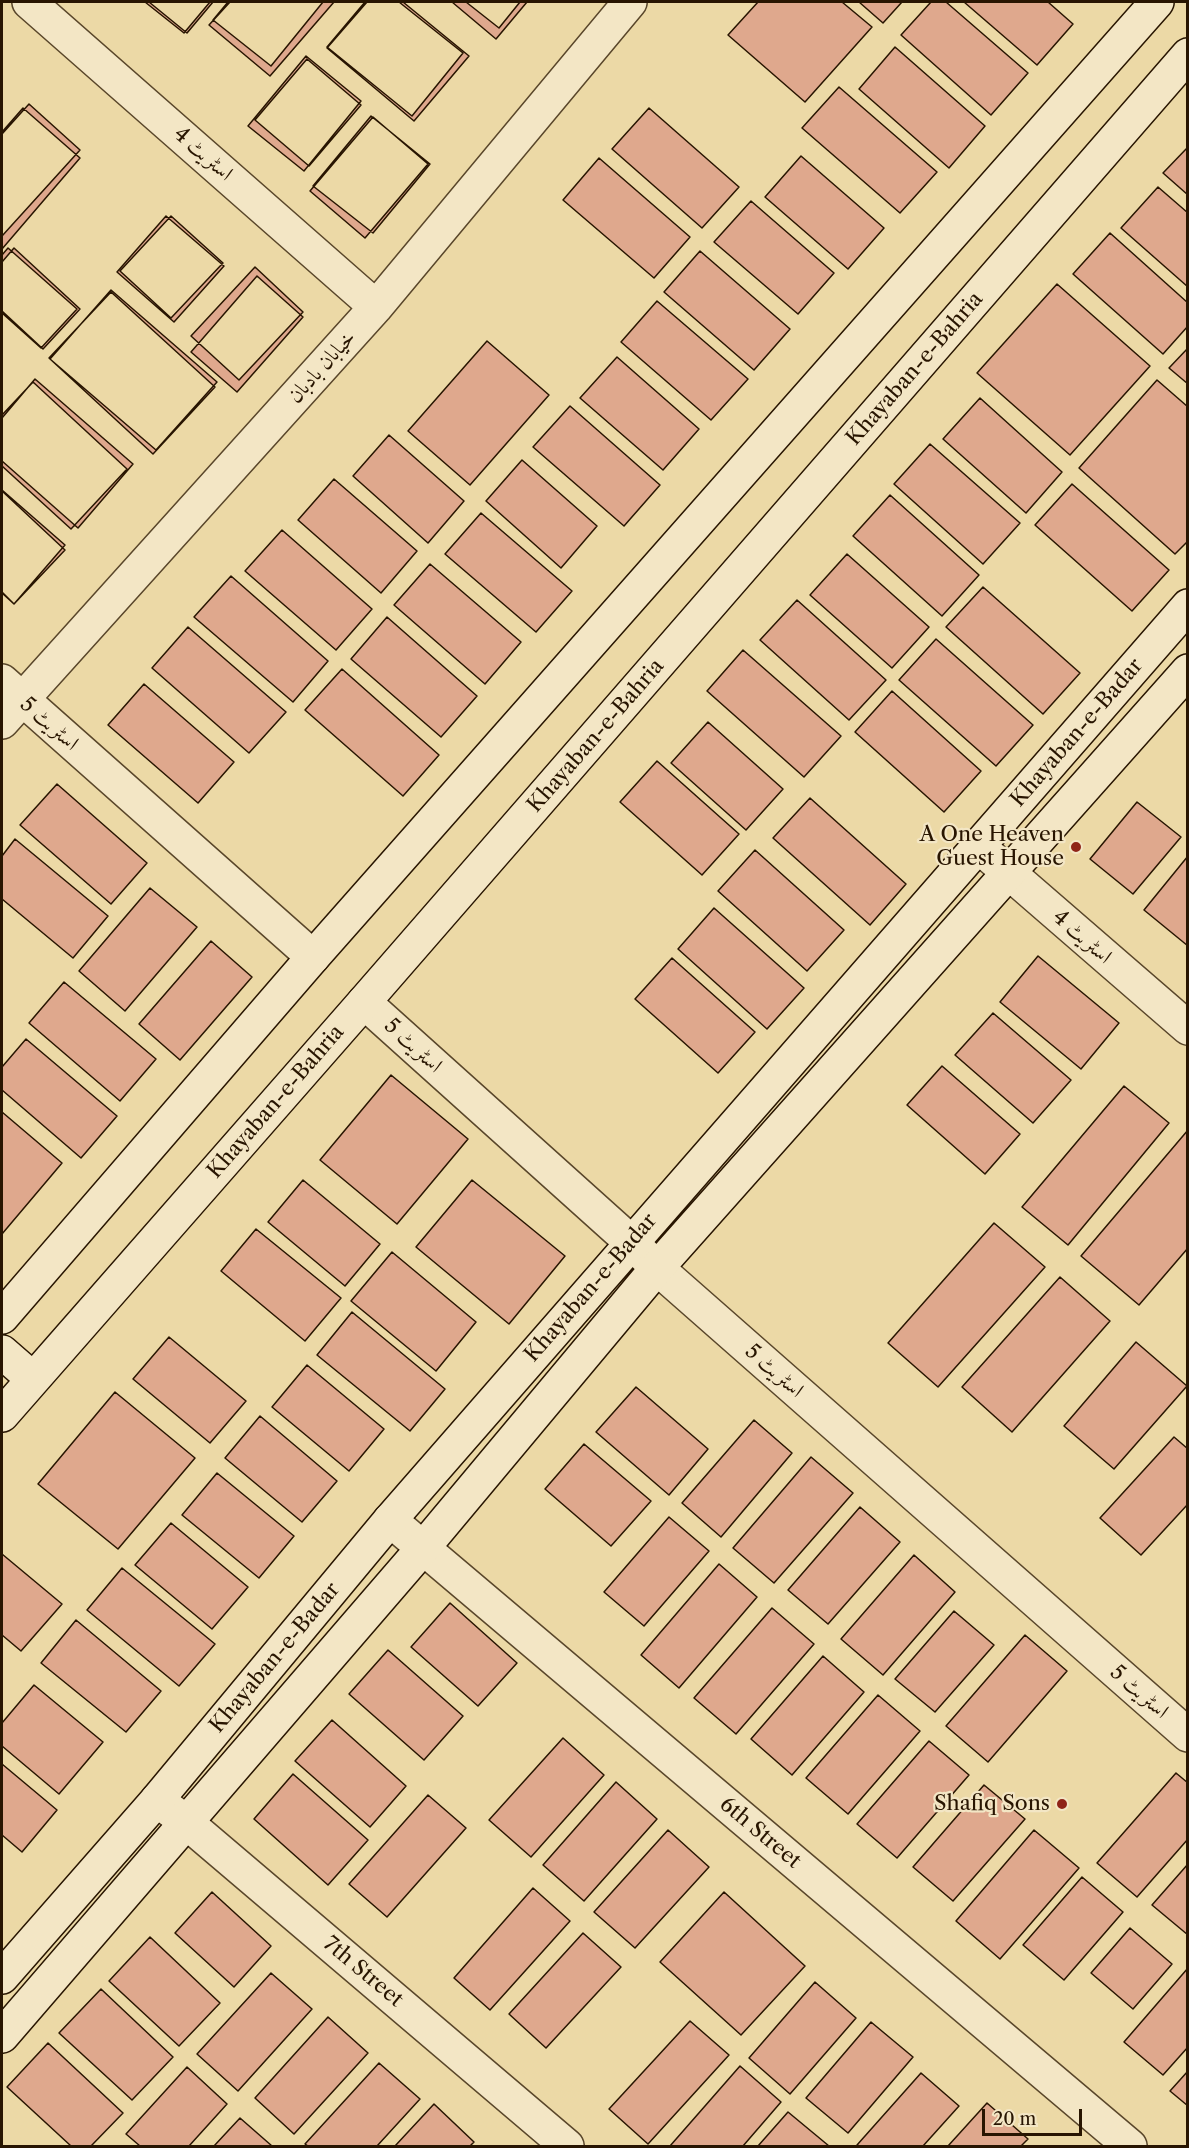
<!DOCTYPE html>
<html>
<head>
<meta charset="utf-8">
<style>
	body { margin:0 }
	#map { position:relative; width:1189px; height:2148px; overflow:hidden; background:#ecd9a6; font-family:"Libre Caslon Text",serif }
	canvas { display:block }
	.frame { position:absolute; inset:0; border:3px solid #281501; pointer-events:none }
	.scale { position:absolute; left:982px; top:2109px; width:100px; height:27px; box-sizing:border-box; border:3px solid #281501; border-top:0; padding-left:8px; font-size:18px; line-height:21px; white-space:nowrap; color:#281501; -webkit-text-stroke:4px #f3e6c5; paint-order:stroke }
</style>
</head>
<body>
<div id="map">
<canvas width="1189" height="2148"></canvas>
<div class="frame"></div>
<div class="scale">20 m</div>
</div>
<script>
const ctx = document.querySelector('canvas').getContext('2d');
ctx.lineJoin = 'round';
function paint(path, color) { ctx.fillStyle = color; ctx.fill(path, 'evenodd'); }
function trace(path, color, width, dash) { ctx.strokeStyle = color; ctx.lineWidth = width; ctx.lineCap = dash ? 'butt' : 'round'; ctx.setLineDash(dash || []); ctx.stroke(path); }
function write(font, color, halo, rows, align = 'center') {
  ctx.font = font + ' "Libre Caslon Text",Amiri,serif'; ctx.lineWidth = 4.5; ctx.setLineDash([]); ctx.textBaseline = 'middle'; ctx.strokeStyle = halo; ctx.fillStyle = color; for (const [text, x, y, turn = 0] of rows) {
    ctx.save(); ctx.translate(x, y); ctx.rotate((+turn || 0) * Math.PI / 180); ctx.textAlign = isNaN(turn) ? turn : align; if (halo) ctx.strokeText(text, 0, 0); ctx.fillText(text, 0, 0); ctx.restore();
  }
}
const building = new Path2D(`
	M145,2H210L184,33Z
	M149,2H213L187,33Z
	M228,2H323L271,66L213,20Z
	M230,2H334L270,76L209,25Z
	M365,2H399L463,53L412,116L327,47Z
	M367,2H403L469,56L414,121L327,48Z
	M452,2H527L496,39Z
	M466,2H520L499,28Z
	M758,2H842L872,27L805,102L728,35Z
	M859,2H902L883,23Z
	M931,2H946L1028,73L991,115L901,35Z
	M964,2H1048L1073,24L1037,65Z
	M895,47L985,126L949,168L859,89Z
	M306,56L361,101L304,171L248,126Z
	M307,59L361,105L309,166L255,120Z
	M839,87L937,172L900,213L802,128Z
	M29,104L80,150L2,236V134Z
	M23,108L80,158L2,249V132Z
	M649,108L739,187L702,228L612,149Z
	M371,116L430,164L373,233L313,186Z
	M373,117L428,164L365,238L310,191Z
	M1188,147V195L1163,173Z
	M801,156L884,228L848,269L765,197Z
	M599,158L690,237L654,278L563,200Z
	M1158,187L1188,213V287L1121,228Z
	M751,201L834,273L798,314L714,242Z
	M166,216L224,266L174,322L117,272Z
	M171,216L223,263L171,318L120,271Z
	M1110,233L1188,303V326L1163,354L1073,274Z
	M8,248L77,309L41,348L2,313V255Z
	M14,248L80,309L43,349L2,311V262Z
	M700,251L790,329L754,370L664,292Z
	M255,267L303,312L239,380L191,336Z
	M257,276L303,317L237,392L191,352Z
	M1057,284L1150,366L1070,455L977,373Z
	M111,290L217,382L156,450L50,359Z
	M111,292L215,387L153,454L49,358Z
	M657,301L748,379L711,420L621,342Z
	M487,341L549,395L470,485L408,431Z
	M1188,348V384L1169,368Z
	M617,357L699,429L663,470L580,398Z
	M35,379L133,464L78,528L2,461V418Z
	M1157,380L1188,407V541L1175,554L1079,468Z
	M33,382L127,469L71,529L2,466V415Z
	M980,398L1062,472L1026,513L943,439Z
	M570,406L660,485L624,526L533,447Z
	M389,435L464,501L428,543L353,476Z
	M930,444L1020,523L983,564L894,484Z
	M522,460L597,526L561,568L486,501Z
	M334,479L417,551L381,593L298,520Z
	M1072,484L1169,570L1132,611L1035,525Z
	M2,490L65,545L14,604L2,593Z
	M2,491L65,550L14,604L2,592Z
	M890,495L979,575L942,616L853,536Z
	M481,513L572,591L536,632L445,554Z
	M282,530L372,609L336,650L245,571Z
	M847,554L929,627L892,668L810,595Z
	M430,564L521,642L485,684L394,605Z
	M231,576L328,661L293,702L194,617Z
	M983,587L1080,673L1043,714L946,627Z
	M797,600L886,680L849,720L760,640Z
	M387,617L477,696L441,737L351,659Z
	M188,627L286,712L249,753L152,668Z
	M936,639L1033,725L996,766L899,680Z
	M743,650L841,736L804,777L707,691Z
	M342,669L439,755L403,796L305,710Z
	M144,684L234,762L198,803L108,725Z
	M892,691L981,771L944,812L855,732Z
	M708,722L783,789L746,830L671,763Z
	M657,761L739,834L702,875L620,802Z
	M57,784L147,863L111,904L20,825Z
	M810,798L906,884L870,925L773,838Z
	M1137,802L1181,837L1133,894L1090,859Z
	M15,839L108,916L73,958L2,899V856Z
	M755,850L844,930L807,971L718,891Z
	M1188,856V946L1144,910Z
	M150,888L197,927L125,1011L79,971Z
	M714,908L804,988L767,1029L678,949Z
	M211,941L252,977L180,1060L139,1024Z
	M1038,956L1119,1023L1081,1069L1000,1002Z
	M672,958L755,1032L718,1073L635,999Z
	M64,982L156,1059L120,1101L29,1023Z
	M993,1013L1071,1080L1033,1123L955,1055Z
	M26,1039L117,1116L81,1158L2,1090V1067Z
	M942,1066L1020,1134L985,1174L907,1105Z
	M391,1075L468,1139L397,1224L320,1160Z
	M1124,1086L1169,1123L1068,1245L1022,1207Z
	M2,1112L62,1163L2,1234Z
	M1188,1130V1248L1139,1305L1081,1256Z
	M303,1180L380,1244L345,1286L268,1222Z
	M472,1180L565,1256L509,1324L416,1247Z
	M994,1223L1045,1267L938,1387L888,1343Z
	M256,1229L341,1298L305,1341L221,1271Z
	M392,1252L476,1322L436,1371L351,1301Z
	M1060,1277L1110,1321L1012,1432L962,1387Z
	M352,1312L445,1389L410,1431L317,1355Z
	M169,1337L246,1401L210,1443L133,1379Z
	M1136,1342L1187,1386L1114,1469L1064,1426Z
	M307,1365L384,1429L349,1471L272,1407Z
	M636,1387L708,1449L669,1495L596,1432Z
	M115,1392L195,1458L118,1549L38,1484Z
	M260,1416L337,1481L302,1522L225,1458Z
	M754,1420L792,1453L721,1537L682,1503Z
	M1174,1437L1188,1449V1504L1141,1555L1100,1518Z
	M584,1444L651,1501L611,1546L545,1489Z
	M811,1457L853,1493L774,1583L733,1548Z
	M217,1473L294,1536L259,1578L182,1515Z
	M860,1507L900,1542L828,1624L788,1590Z
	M669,1517L709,1551L644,1626L604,1592Z
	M171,1523L248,1587L212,1629L135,1565Z
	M2,1554L62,1604L21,1651L2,1635Z
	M914,1555L955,1592L883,1675L841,1639Z
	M719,1564L757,1597L679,1688L641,1655Z
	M122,1568L215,1644L179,1686L87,1610Z
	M450,1603L517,1663L478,1706L411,1647Z
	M772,1608L814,1644L736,1734L694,1698Z
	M954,1611L994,1645L935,1712L895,1679Z
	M76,1620L161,1691L126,1732L41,1663Z
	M1025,1635L1067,1671L988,1762L946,1726Z
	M388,1650L463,1716L424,1760L349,1694Z
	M823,1656L864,1692L792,1775L751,1739Z
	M34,1685L103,1742L59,1794L2,1746V1723Z
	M878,1695L920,1731L848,1814L806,1778Z
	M332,1720L406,1786L370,1827L295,1761Z
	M563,1738L604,1775L531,1857L489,1820Z
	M929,1741L969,1775L897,1858L857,1824Z
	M2,1764L57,1810L22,1852L2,1835Z
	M1176,1773L1188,1783V1839L1137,1897L1097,1863Z
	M293,1774L368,1840L328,1885L254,1819Z
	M616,1782L657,1819L584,1901L543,1865Z
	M984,1785L1025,1819L953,1901L913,1867Z
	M428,1795L466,1828L387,1917L349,1884Z
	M668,1830L709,1867L635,1948L594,1912Z
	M1034,1830L1079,1868L1000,1959L956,1921Z
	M1188,1864V1935L1152,1905Z
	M1082,1877L1123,1912L1064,1980L1023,1945Z
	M533,1888L570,1921L490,2010L454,1978Z
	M212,1892L271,1946L234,1987L175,1933Z
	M724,1892L805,1966L741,2035L660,1962Z
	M1130,1928L1172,1964L1133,2009L1091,1973Z
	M583,1933L621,1967L546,2048L509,2014Z
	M150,1937L220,2003L179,2046L109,1981Z
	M1188,1968V2047L1163,2075L1124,2042Z
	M271,1973L312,2009L238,2091L197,2054Z
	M815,1982L856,2018L790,2094L749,2058Z
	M101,1989L173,2057L132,2100L59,2033Z
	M328,2017L368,2053L294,2134L255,2098Z
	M690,2021L729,2055L648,2144L609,2109Z
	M871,2022L913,2057L848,2133L806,2098Z
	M48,2043L123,2113L91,2146H71L7,2087Z
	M379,2063L420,2099L377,2146H308L305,2144Z
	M740,2066L781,2102L743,2146H670Z
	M187,2067L227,2104L189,2146H140L126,2134Z
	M1188,2071V2106L1170,2091Z
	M921,2073L959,2106L923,2146H859L857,2145Z
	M987,2103L1028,2139L1021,2146H948Z
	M434,2104L474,2142L470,2146H395Z
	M788,2112L829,2146H758Z
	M240,2118L272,2146H214Z`);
paint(building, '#dfa88d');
trace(building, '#281501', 1.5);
const street = new Path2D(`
	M29,2L376,307
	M2,681L313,957
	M2,722L376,307L630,2
	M978,846L1188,1028
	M364,1002L631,1242L657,1268L1188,1735
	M390,1520L1130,2146
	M157,1800L186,1822L567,2146`);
const secondary = new Path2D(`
	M2,1317L313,957L1157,2
	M2,1352L33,1379
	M2,1415L364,1002L1188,55
	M2,1977L157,1800L390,1520L1188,606
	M2,2036L423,1548L657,1268L1188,671`);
trace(street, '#59462a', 36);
trace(secondary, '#281501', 36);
trace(street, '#f3e6c5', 33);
trace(secondary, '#f3e6c5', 33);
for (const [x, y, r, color] of [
	[1076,847,6,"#8f2418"],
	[1062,1804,6,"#8f2418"]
]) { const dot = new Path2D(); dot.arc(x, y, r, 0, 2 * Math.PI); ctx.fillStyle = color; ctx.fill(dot); trace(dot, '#f3e6c5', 2); }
write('21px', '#281501', '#f3e6c5', [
	["اسٹریٹ 4",203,154,41],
	["خیابان بادبان",322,367,-48],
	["Khayaban-e-Bahria",915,369,-49],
	["اسٹریٹ 5",49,724,41],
	["Khayaban-e-Badar",1077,733,-49],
	["Khayaban-e-Bahria",596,736,-49],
	["اسٹریٹ 4",1082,937,41],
	["اسٹریٹ 5",413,1046,42],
	["Khayaban-e-Bahria",276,1102,-49],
	["Khayaban-e-Badar",591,1288,-49],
	["اسٹریٹ 5",774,1371,41],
	["Khayaban-e-Badar",275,1658,-50],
	["اسٹریٹ 5",1139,1692,41],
	["6th Street",760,1833,40],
	["7th Street",363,1972,40]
]);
write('21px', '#281501', '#f3e6c5', [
	["A One Heaven",1064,835],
	["Guest House",1064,859],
	["Shafiq Sons",1050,1804]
], 'right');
</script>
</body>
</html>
